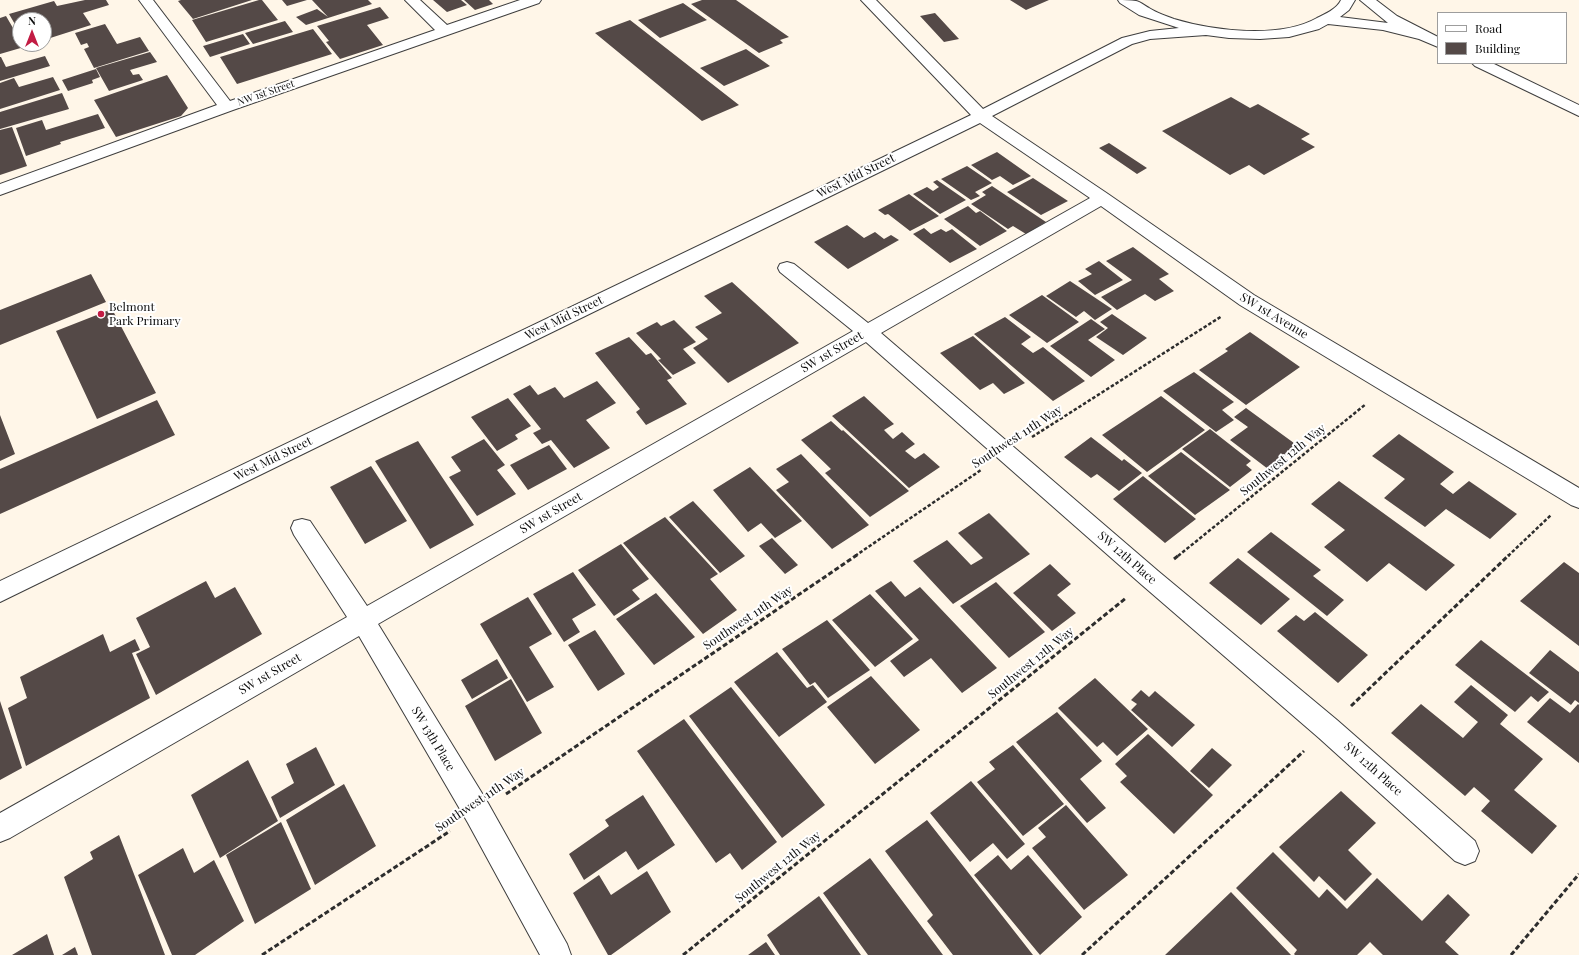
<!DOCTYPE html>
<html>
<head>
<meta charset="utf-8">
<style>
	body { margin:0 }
	#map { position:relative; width:1579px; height:955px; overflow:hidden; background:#fff6e8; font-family:"Playfair Display",serif }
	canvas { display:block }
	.legend { position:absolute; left:1437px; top:12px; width:130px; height:52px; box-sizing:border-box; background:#fff; border:1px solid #9d9d9d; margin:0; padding:5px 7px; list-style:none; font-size:12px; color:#0b0b0b }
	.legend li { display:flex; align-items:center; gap:8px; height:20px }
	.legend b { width:20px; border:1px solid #9d9d9d }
	.north { position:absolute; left:12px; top:12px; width:40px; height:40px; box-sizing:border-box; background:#fff; border:1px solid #9d9d9d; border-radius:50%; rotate:0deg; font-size:11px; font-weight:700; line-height:16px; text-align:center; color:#0b0b0b }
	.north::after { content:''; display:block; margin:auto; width:14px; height:18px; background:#c21c44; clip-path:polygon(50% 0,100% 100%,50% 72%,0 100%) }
</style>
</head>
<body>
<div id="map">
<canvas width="1579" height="955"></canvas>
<ul class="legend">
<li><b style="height:5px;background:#fff"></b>Road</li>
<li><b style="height:11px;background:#544947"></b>Building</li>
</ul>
<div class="north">N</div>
</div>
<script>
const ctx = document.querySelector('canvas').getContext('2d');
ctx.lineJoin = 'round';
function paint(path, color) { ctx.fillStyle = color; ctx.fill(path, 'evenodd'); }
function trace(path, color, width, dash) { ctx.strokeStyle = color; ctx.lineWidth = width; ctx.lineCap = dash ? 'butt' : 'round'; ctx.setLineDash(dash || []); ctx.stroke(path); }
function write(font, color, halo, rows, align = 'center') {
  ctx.font = font + ' "Playfair Display",serif'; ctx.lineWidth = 4; ctx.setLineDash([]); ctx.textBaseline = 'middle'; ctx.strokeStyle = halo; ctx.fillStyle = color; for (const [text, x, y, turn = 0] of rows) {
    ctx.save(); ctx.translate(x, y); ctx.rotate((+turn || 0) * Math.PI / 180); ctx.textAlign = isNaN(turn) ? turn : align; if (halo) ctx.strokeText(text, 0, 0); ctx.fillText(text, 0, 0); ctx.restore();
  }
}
paint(new Path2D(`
	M85,0H106L109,5L83,13L91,25L44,40V20H20V33L9,14L54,1L57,6Z
	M181,0H252L193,19L178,1Z
	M259,0H262L278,20L206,42L192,20Z
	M282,0H307L287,6Z
	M312,0H368L372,4L306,25L296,17L317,9L328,17Z
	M433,0H461L467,5L447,12Z
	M464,0H489L493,4L475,10Z
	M702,0H736L789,37L780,40L783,43L759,53L691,4Z
	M1010,0H1049L1026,10Z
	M683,3L707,20L660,38L638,20Z
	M380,7L389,18L367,25L383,45L340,59L326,42L329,41L317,26Z
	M935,13L959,39L944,42L920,16Z
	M6,16L20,40V44H22L24,47L0,54V18Z
	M630,20L739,105L702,121L595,33Z
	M285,21L293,32L253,44L245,33Z
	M105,24L117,44L140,37L149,51L94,68L84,49L89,47L87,43L81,45L75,33Z
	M313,29L332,54L237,84L220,57Z
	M243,34L250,44L210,57L203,46Z
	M746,49L770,66L724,86L700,68Z
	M150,52L157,62L130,70L133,75L139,74L143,80L109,91L96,68Z
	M45,56L50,66L0,81V57H1L6,67Z
	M96,69L100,77L92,80L93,83L68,91L62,80Z
	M167,75L188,108L181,116L116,137L94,100Z
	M53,77L60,90L0,109V83L14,78L19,87Z
	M62,93L69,109L0,129V112Z
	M1231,97L1250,108L1258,104L1310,134L1301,139L1315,147L1264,175L1249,165L1230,175L1162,131Z
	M98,114L105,128L60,142L61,144L26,156L16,128L42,120L46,130Z
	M12,127L27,166L0,175V130Z
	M1109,143L1147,168L1137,174L1099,148Z
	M997,152L1031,176L1013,185L1000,176L992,180L971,165Z
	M967,166L992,183L975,192L980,196L971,200L941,179Z
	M1033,178L1068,201L1041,215L1007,192Z
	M937,180L966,200L940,214L913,194L927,187L933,191L939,187L933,182Z
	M992,186L1046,222L1026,234L1013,226L1008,229L971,204L986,195L982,192Z
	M909,194L939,216L910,231L888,214L885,215L878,210Z
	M968,206L976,213L980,211L1007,231L980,246L944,219Z
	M847,225L864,238L875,232L884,239L891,235L899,240L848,269L814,242Z
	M924,228L931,234L941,229L946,232L952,229L977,249L950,263L913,234Z
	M1133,247L1169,274L1159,279L1174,291L1155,301L1145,294L1117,310L1101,297L1132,280L1106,261Z
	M1099,261L1123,280L1095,295L1078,281L1092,274L1085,269Z
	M91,274L106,302L0,345V310Z
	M1070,281L1112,309L1095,320L1084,311L1076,317L1046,296Z
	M732,282L799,343L728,383L693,348L708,339L695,327L722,313L704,296Z
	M1042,295L1079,322L1047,343L1009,315Z
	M112,309L156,393L97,419L56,331Z
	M1112,314L1147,338L1123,355L1096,337L1108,328L1100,322Z
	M1005,317L1031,337L1021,344L1033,353L1043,347L1085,381L1053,401L974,334Z
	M1091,319L1105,329L1088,340L1115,360L1091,377L1050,346Z
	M674,320L696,342L683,349L696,363L673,375L658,360L661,359L636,333L657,322L661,326Z
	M1250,332L1300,367L1246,405L1199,370L1228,351L1225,349Z
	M973,336L1025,383L1004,394L993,383L980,390L940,353Z
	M629,337L646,355L651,353L672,378L667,380L687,404L646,425L636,412L640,409L595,353Z
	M1194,372L1234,402L1222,410L1234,420L1216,432L1163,391Z
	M597,381L616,403L586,420L610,448L574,468L551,440L542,444L533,433L541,429L513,394L530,385L538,395L555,387L564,398Z
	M864,396L894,424L884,430L893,439L902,432L915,444L905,451L915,459L924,453L940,467L909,488L832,416Z
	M1161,396L1205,430L1147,472L1102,435Z
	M508,398L531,426L515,435L518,439L497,451L471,417Z
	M157,400L175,435L0,514V469Z
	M1246,408L1298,446L1268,469L1230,440L1248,427L1234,417Z
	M0,415L15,454L0,461Z
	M831,421L842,431L843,430L909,491L870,517L825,473L831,469L801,440Z
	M1210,429L1251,461L1246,465L1252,470L1230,487L1182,449Z
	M1399,434L1454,472L1440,484L1453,494L1469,481L1517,514L1490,539L1446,509L1425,527L1384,498L1405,479L1372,456Z
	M1091,437L1122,461L1124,459L1142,473L1119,491L1097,474L1091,478L1064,457Z
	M484,439L505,465L497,470L516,494L477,516L449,477L461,471L451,457Z
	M418,441L474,525L430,549L375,461Z
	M549,445L567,469L528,490L510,465Z
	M1181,452L1230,490L1195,515L1148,476Z
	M801,454L869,525L832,549L776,490L789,482L776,469Z
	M371,466L407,521L365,544L330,487Z
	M750,467L802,521L775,538L761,523L748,532L713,490Z
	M1143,476L1196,519L1165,543L1113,499Z
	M1339,481L1455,565L1426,591L1389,563L1367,582L1324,547L1345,530L1311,504Z
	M693,501L745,556L720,573L669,517Z
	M989,513L1030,554L953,604L913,561L947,540L971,565L983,558L958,533Z
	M665,517L718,574L710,579L737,610L703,634L623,543Z
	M1271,532L1321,570L1313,576L1344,600L1327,616L1247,552Z
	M772,538L798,565L785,574L759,546Z
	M621,544L649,579L632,590L640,599L614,616L578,570Z
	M1238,558L1290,599L1261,625L1209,583Z
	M1564,562L1579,573V646L1520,601Z
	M1050,564L1071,584L1057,595L1076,613L1052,631L1013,593Z
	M573,572L596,605L572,619L580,632L564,642L533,594Z
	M206,581L215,598L235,587L262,634L156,695L136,654L150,647L136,618Z
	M891,581L905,597L920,587L997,668L962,693L931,658L904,677L890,661L919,640L875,591Z
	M996,582L1045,632L1009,658L960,606Z
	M656,593L695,637L654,665L616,619Z
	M870,594L913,639L875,667L832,620Z
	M528,597L552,634L529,647L554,687L527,702L480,624Z
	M1315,612L1368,655L1338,683L1277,631L1296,615L1304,621Z
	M827,620L870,670L828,698L815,682L810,685L782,649Z
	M595,630L625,674L598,691L568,645Z
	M103,634L110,652L135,639L140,650L132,653L150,698L26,766L8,708L27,698L20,677Z
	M1481,640L1549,692L1538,702L1531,696L1515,712L1455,665Z
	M1550,650L1579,672V703L1575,700L1571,705L1529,673Z
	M777,652L807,688L813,685L827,702L779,737L734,682Z
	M497,659L508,678L472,699L461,680Z
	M871,676L920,730L875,764L827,707Z
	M1095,678L1148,729L1117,756L1103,742L1097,747L1058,708Z
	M511,679L542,733L495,761L465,706Z
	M1471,685L1508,715L1500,724L1543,759L1514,790L1557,826L1532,854L1481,811L1490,801L1474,787L1465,796L1391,733L1421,704L1463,738L1478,722L1454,702Z
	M731,687L825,805L782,838L689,716Z
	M1141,690L1149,697L1155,691L1195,725L1172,747L1131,710L1137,704L1131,700Z
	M1550,698L1570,713L1578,704L1579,705V763L1527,722Z
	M0,701L22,768L0,780Z
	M1057,712L1102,761L1080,779L1106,808L1087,823L1016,742Z
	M684,719L777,842L742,870L730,853L716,863L637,751Z
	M1148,734L1213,795L1174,834L1120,782L1127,776L1115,764Z
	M1013,745L1064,804L1023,836L977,782L995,769L989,762Z
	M316,747L335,785L280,818L271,797L294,783L286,764Z
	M1212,748L1232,765L1209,788L1190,771Z
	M248,760L278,821L220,858L191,795Z
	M971,781L1025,844L1007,859L993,843L970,862L930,813Z
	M344,784L376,846L315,885L286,820Z
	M1341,791L1376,823L1348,850L1372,874L1345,901L1319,876L1314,882L1279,847Z
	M643,795L675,845L638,870L626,851L584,880L569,854L609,826L605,820Z
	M1066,805L1128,875L1084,910L1032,848L1046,837L1038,828Z
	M927,820L1033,955H953L927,921L933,915L885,851Z
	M281,822L311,889L255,924L226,855Z
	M119,835L165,955H92L64,877L93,859L90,852Z
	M183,848L194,873L214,860L244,921L195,955H172L138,875Z
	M1273,852L1319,898L1327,889L1347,909L1377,878L1422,921L1448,894L1470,915L1445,942L1459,955H1383L1370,942L1357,955H1295L1294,954L1297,950L1236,888Z
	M998,855L1011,870L1028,855L1082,917L1040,955L974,875Z
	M870,858L943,955H868L823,893Z
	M647,871L671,912L611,955H608L573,893L599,875L611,895Z
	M1231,892L1291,955H1165Z
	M819,896L861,955H780L767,935Z
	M47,934L54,955H12Z
	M766,942L775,955H748Z
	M75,947L78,955H62Z`), '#544947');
const minor = new Path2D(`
	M139,0H153L230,101L435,30L405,0H420L447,25L520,0H541L539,3L233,110L0,195V184L217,105Z
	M861,0H876L983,109L1122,38L1150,31L1179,28L1139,15L1120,3L1118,0C1123,0 1131,0 1136,1C1141,2 1145,6 1149,8C1157,13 1166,16 1174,19C1214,31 1280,39 1317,18C1325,14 1337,9 1341,0H1355L1349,10L1340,17L1388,23L1360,0H1376L1397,16L1438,37V47L1419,39L1383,30L1328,24L1319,29L1289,37L1260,39L1229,38L1206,35L1150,39L1132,44L992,116L1108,194L1254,295L1579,488V508L1571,505L1240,305L1101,206L881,333L1158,571L1337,720L1475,841L1479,851L1475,861L1465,865L1455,861L1319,738L1142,585L866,342L378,624L488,803L567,944L571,955H540L468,823L359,636L10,838L0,842V813L347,617L294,535L291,528L294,521L302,519L310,521L367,606L853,331L780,272L778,268L780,264L787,262L794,264L868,323L1090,198L980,123L0,602V581L971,115Z
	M1472,63H1492L1579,105V116L1475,66Z`);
trace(minor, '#3e3e3e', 2);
trace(new Path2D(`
	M1032,437L1222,316
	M855,556L981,470
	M1178,556L1366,404
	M1508,556L1551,515`), '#2d2d2d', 2.5, [3.5, 2]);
trace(new Path2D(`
	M1174,559L1179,555
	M1351,706L1509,555
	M506,794L857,555
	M262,955L450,831
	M683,955L1126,598
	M1082,955L1304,751
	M1511,955L1579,874`), '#2d2d2d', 3, [5, 2.5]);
paint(minor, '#fff');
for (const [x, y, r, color] of [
	[101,314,4,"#c21c44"]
]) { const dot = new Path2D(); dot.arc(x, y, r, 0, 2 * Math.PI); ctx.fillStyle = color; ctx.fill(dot); trace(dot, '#fff', 1.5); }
write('10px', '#0b0b0b', '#fff', [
	["NW 1st Street",266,93,-19]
]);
write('12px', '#0b0b0b', '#fff', [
	["West Mid Street",856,176,-26],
	["SW 1st Avenue",1274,316,31],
	["West Mid Street",564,318,-26],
	["SW 1st Street",832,352,-30],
	["Southwest 11th Way",1017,437,-33],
	["West Mid Street",273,459,-26],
	["Southwest 12th Way",1283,460,-39],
	["SW 1st Street",551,513,-30],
	["SW 12th Place",1127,558,41],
	["Southwest 11th Way",748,618,-34],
	["Southwest 12th Way",1031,663,-39],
	["SW 1st Street",270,674,-30],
	["SW 13th Place",433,739,59],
	["SW 12th Place",1373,769,42],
	["Southwest 11th Way",480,800,-34],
	["Southwest 12th Way",778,867,-39]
]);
write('12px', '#0b0b0b', '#fff', [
	["Belmont",109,307],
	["Park Primary",109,321]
], 'left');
</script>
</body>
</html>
